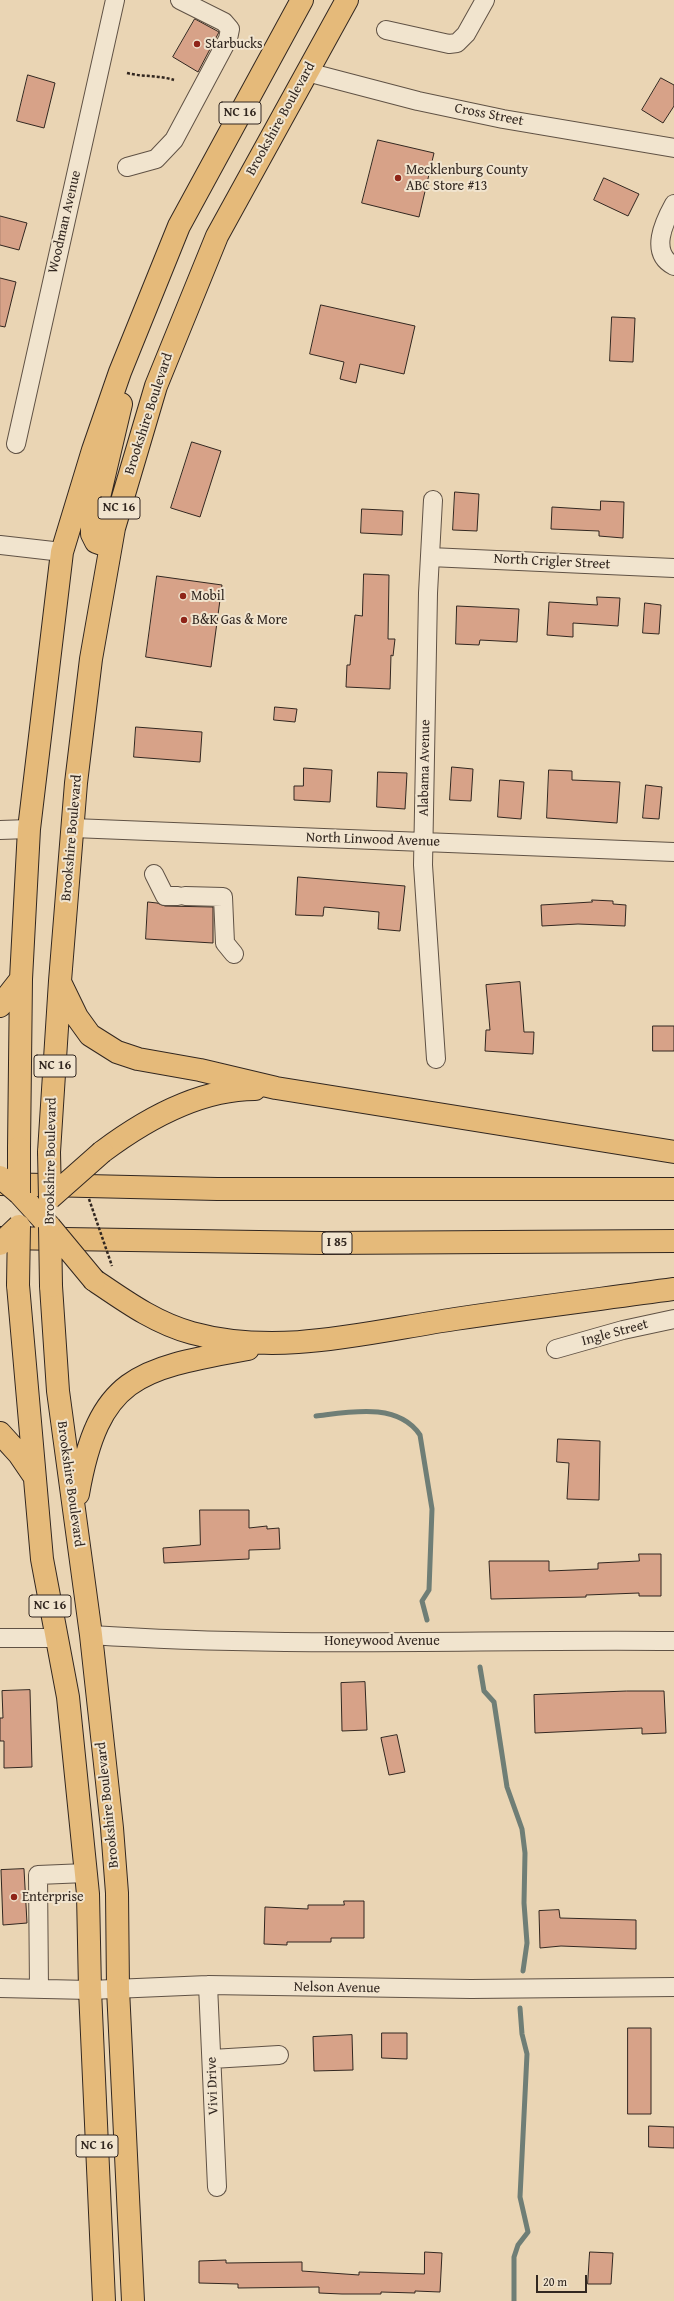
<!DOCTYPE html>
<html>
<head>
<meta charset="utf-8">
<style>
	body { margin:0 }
	#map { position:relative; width:674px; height:2301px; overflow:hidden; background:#ead5b4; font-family:"Gentium Book Plus",serif }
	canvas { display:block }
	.scale { position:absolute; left:536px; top:2275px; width:51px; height:18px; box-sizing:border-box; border:2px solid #322720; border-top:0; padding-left:5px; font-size:12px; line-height:14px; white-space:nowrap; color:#322720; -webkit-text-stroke:3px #f1e4ce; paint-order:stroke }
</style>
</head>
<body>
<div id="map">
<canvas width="674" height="2301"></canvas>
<div class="scale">20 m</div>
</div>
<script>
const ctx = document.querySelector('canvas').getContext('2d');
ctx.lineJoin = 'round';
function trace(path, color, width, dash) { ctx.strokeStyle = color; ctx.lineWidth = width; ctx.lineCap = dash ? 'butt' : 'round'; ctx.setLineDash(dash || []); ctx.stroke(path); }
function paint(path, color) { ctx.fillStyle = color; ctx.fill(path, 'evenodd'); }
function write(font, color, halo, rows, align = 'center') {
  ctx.font = font + ' "Gentium Book Plus",serif'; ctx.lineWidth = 4; ctx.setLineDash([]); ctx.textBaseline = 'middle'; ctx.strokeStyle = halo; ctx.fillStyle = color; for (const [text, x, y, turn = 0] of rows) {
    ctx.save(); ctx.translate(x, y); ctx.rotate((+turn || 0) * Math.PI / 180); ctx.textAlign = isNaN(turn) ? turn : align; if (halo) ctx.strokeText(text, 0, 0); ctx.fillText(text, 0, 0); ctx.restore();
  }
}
trace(new Path2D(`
	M316,1416C350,1412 398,1402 420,1435L432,1509L429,1590L422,1601L427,1620
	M480,1667L484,1691L494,1702L507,1787L522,1829L525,1853L524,1903L527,1943L523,1971
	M514,2301V2257L518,2245L528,2232L520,2197L527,2054L522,2034L520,2008`), '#6f7e76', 5);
const building = new Path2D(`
	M195,19L219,32L198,72L173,57Z
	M28,75L55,83L44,128L17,121Z
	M661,78L674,85V106L663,123L642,110Z
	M378,140L434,153L419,217L362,203Z
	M604,178L639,194L628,216L594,200Z
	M0,216L27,223L19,250L0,245Z
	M0,278L16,282L5,327L0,326Z
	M321,305L415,326L404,374L360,364L356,383L340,379L344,362L310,354Z
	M612,317L635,318L633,362L610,361Z
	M192,442L221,451L200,517L171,508Z
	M455,492L479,494L477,531L453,530Z
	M601,501L624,502L623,538L599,536V531L551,529L552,507L600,510Z
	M362,509L403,511L402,535L361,533Z
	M364,574L389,575L388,639H395L393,656L391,655L390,689L346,687L347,665H350L355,615L362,616Z
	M157,576L222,585L211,667L146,657Z
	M597,597L620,598L618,626L573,623V637L547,635L549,602L597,605Z
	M645,603L661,605L659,634L643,633Z
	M457,606L519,609L517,642L480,640L479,645L456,644Z
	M275,707L297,709L295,722L274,720Z
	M136,727L202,732L200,762L134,757Z
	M452,767L473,769L471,801L450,800Z
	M304,768L332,770L330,802L294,800V786H303Z
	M549,770L572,771V780L620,782L617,823L547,818Z
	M378,772L407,773L405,809L377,807Z
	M500,780L524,782L521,819L498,817Z
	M646,785L662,787L659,819L643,818Z
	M298,877L405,886L400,931L378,929L379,912L324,907L323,916L296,915Z
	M592,900L613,901V904L626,905L625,926L578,924L542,926L541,905L592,902Z
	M148,902L157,903L165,906L213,907V943L146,939Z
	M520,982L524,1032H534L533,1054L485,1051L486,1030H490L486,985Z
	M653,1026H674V1051H653Z
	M558,1439L600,1441L599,1500L567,1499L569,1463L557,1462Z
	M200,1510H249V1528L267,1526V1529L279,1528L280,1549L249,1550V1559L164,1563L163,1548L200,1545Z
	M639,1554H661V1596H639V1593L586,1595V1597L491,1599L489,1561H549V1571L598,1569V1563L639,1561Z
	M365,1682L367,1730L342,1731L341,1683Z
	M30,1690L32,1767L4,1768V1741H0V1718H3L2,1691Z
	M627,1691H664L666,1733L642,1734V1728L535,1733L534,1695Z
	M397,1735L405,1772L389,1775L381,1738Z
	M24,1869L27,1923L3,1925L1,1870Z
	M344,1901H364V1938H331V1942H287V1945L264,1944L265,1907L308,1909V1905H344Z
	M559,1910L560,1918L636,1920V1949L561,1946L540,1948L539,1911Z
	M628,2028H651V2114H628Z
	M382,2033H407V2059L382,2058Z
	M352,2035L353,2070L314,2071L313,2037Z
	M649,2126L674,2127V2148L649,2147Z
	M425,2252L442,2253L440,2292L415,2291V2293L381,2292V2294H342L319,2293V2287L238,2288V2284L199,2283V2261L226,2260V2263L302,2262V2271L359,2275V2272L424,2274Z
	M590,2252L613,2253L611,2284H588Z`);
paint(building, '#d7a288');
trace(building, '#322720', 1);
const minor = new Path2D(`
	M386,30L449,44L457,43L466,34L485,0
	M307,72L418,101L503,119L674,148
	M127,167L156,159L174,140L228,39L230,29L224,22L180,0
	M674,204C664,222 649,253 674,266
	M16,444L115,0
	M433,500L428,593L423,865L436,1059
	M0,545L62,552
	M430,557L674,568
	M73,828L674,852
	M0,830L29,829
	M154,874L165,896H178
	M185,896L223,897L225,943L234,954
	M556,1349L623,1330L674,1319
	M91,1635C285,1648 480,1639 674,1641
	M0,1638H55
	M208,1985L217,2187
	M0,1988L90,1990L208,1985L471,1989L674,1987
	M39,1989L38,1875L86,1873
	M212,2059L279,2055`);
const highway = new Path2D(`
	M110,547L96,542L92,534V527L121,404
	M61,984L77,1017L90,1035L117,1052L138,1059L200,1070L276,1088L674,1152
	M0,1006L21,979
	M19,1148L21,979L29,829L62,552L93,450L120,372L179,226L302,0
	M49,1152L60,981L76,783L91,659L114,528L156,386L217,236L347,0
	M102,1152C146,1119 199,1089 255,1089
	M0,1184L217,1189H674
	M19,1193L50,1227
	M0,1238L323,1243L674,1241
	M94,1280C125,1301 155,1323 192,1333C279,1357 368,1332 455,1319C528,1308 601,1299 674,1289
	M18,1285L42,1559L68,1697L88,1894L90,1990L104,2301
	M51,1286L58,1391L91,1635L112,1828L117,1893L118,1989L133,2301
	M0,1433L19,1454L34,1476
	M78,1494C99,1374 140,1369 248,1349`);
trace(minor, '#605245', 20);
trace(highway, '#322720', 24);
trace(new Path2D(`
	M127,73C142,77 158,75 174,80`), '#322720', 2.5, [3, 2]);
trace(minor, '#f1e4ce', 18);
trace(highway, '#e5ba7a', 22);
const highwayBridge = new Path2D(`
	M49,1152L50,1198
	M0,1177L19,1193
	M19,1193V1148
	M50,1198L102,1152
	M50,1227L94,1280
	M50,1227L51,1286
	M0,1244L19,1226
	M18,1285L19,1226`);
trace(highwayBridge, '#322720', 24, []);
trace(new Path2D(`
	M89,1199L112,1266`), '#322720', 2.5, [3, 2]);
trace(highwayBridge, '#e5ba7a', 22);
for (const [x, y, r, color] of [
	[197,44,4,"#8f2418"],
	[398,178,4,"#8f2418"],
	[183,596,4,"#8f2418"],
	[184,620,4,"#8f2418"],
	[14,1897,4,"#8f2418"]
]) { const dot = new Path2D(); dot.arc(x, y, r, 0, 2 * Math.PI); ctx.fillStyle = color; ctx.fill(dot); trace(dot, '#f1e4ce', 1.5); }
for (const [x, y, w] of [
	[240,113,42],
	[119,508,42],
	[55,1066,42],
	[337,1243,30],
	[50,1606,42],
	[97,2146,42]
]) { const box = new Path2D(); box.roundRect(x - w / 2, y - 11, w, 22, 3); ctx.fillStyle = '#f1e4ce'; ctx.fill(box); trace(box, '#322720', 1); }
write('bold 13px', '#322720', null, [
	["NC 16",240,113],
	["NC 16",119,508],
	["NC 16",55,1066],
	["I 85",337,1243],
	["NC 16",50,1606],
	["NC 16",97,2146]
]);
write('14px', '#322720', '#f1e4ce', [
	["Starbucks",205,44],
	["Mecklenburg County",406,170],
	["ABC Store #13",406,186],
	["Mobil",191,596],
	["B&K Gas & More",192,620],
	["Enterprise",22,1897]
], 'left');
write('14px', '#322720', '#f1e4ce', [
	["Cross Street",489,115,11],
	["Brookshire Boulevard",281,119,-61],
	["Woodman Avenue",65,222,-77],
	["Brookshire Boulevard",149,414,-72],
	["North Crigler Street",552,562,3],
	["Alabama Avenue",425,768,-89],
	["Brookshire Boulevard",72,838,-85],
	["North Linwood Avenue",373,840,2],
	["Brookshire Boulevard",51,1161,-89],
	["Ingle Street",615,1333,-15],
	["Brookshire Boulevard",70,1484,82],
	["Honeywood Avenue",382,1641],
	["Brookshire Boulevard",108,1805,-96],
	["Nelson Avenue",337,1988,1],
	["Vivi Drive",213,2086,-92]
]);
</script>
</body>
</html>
